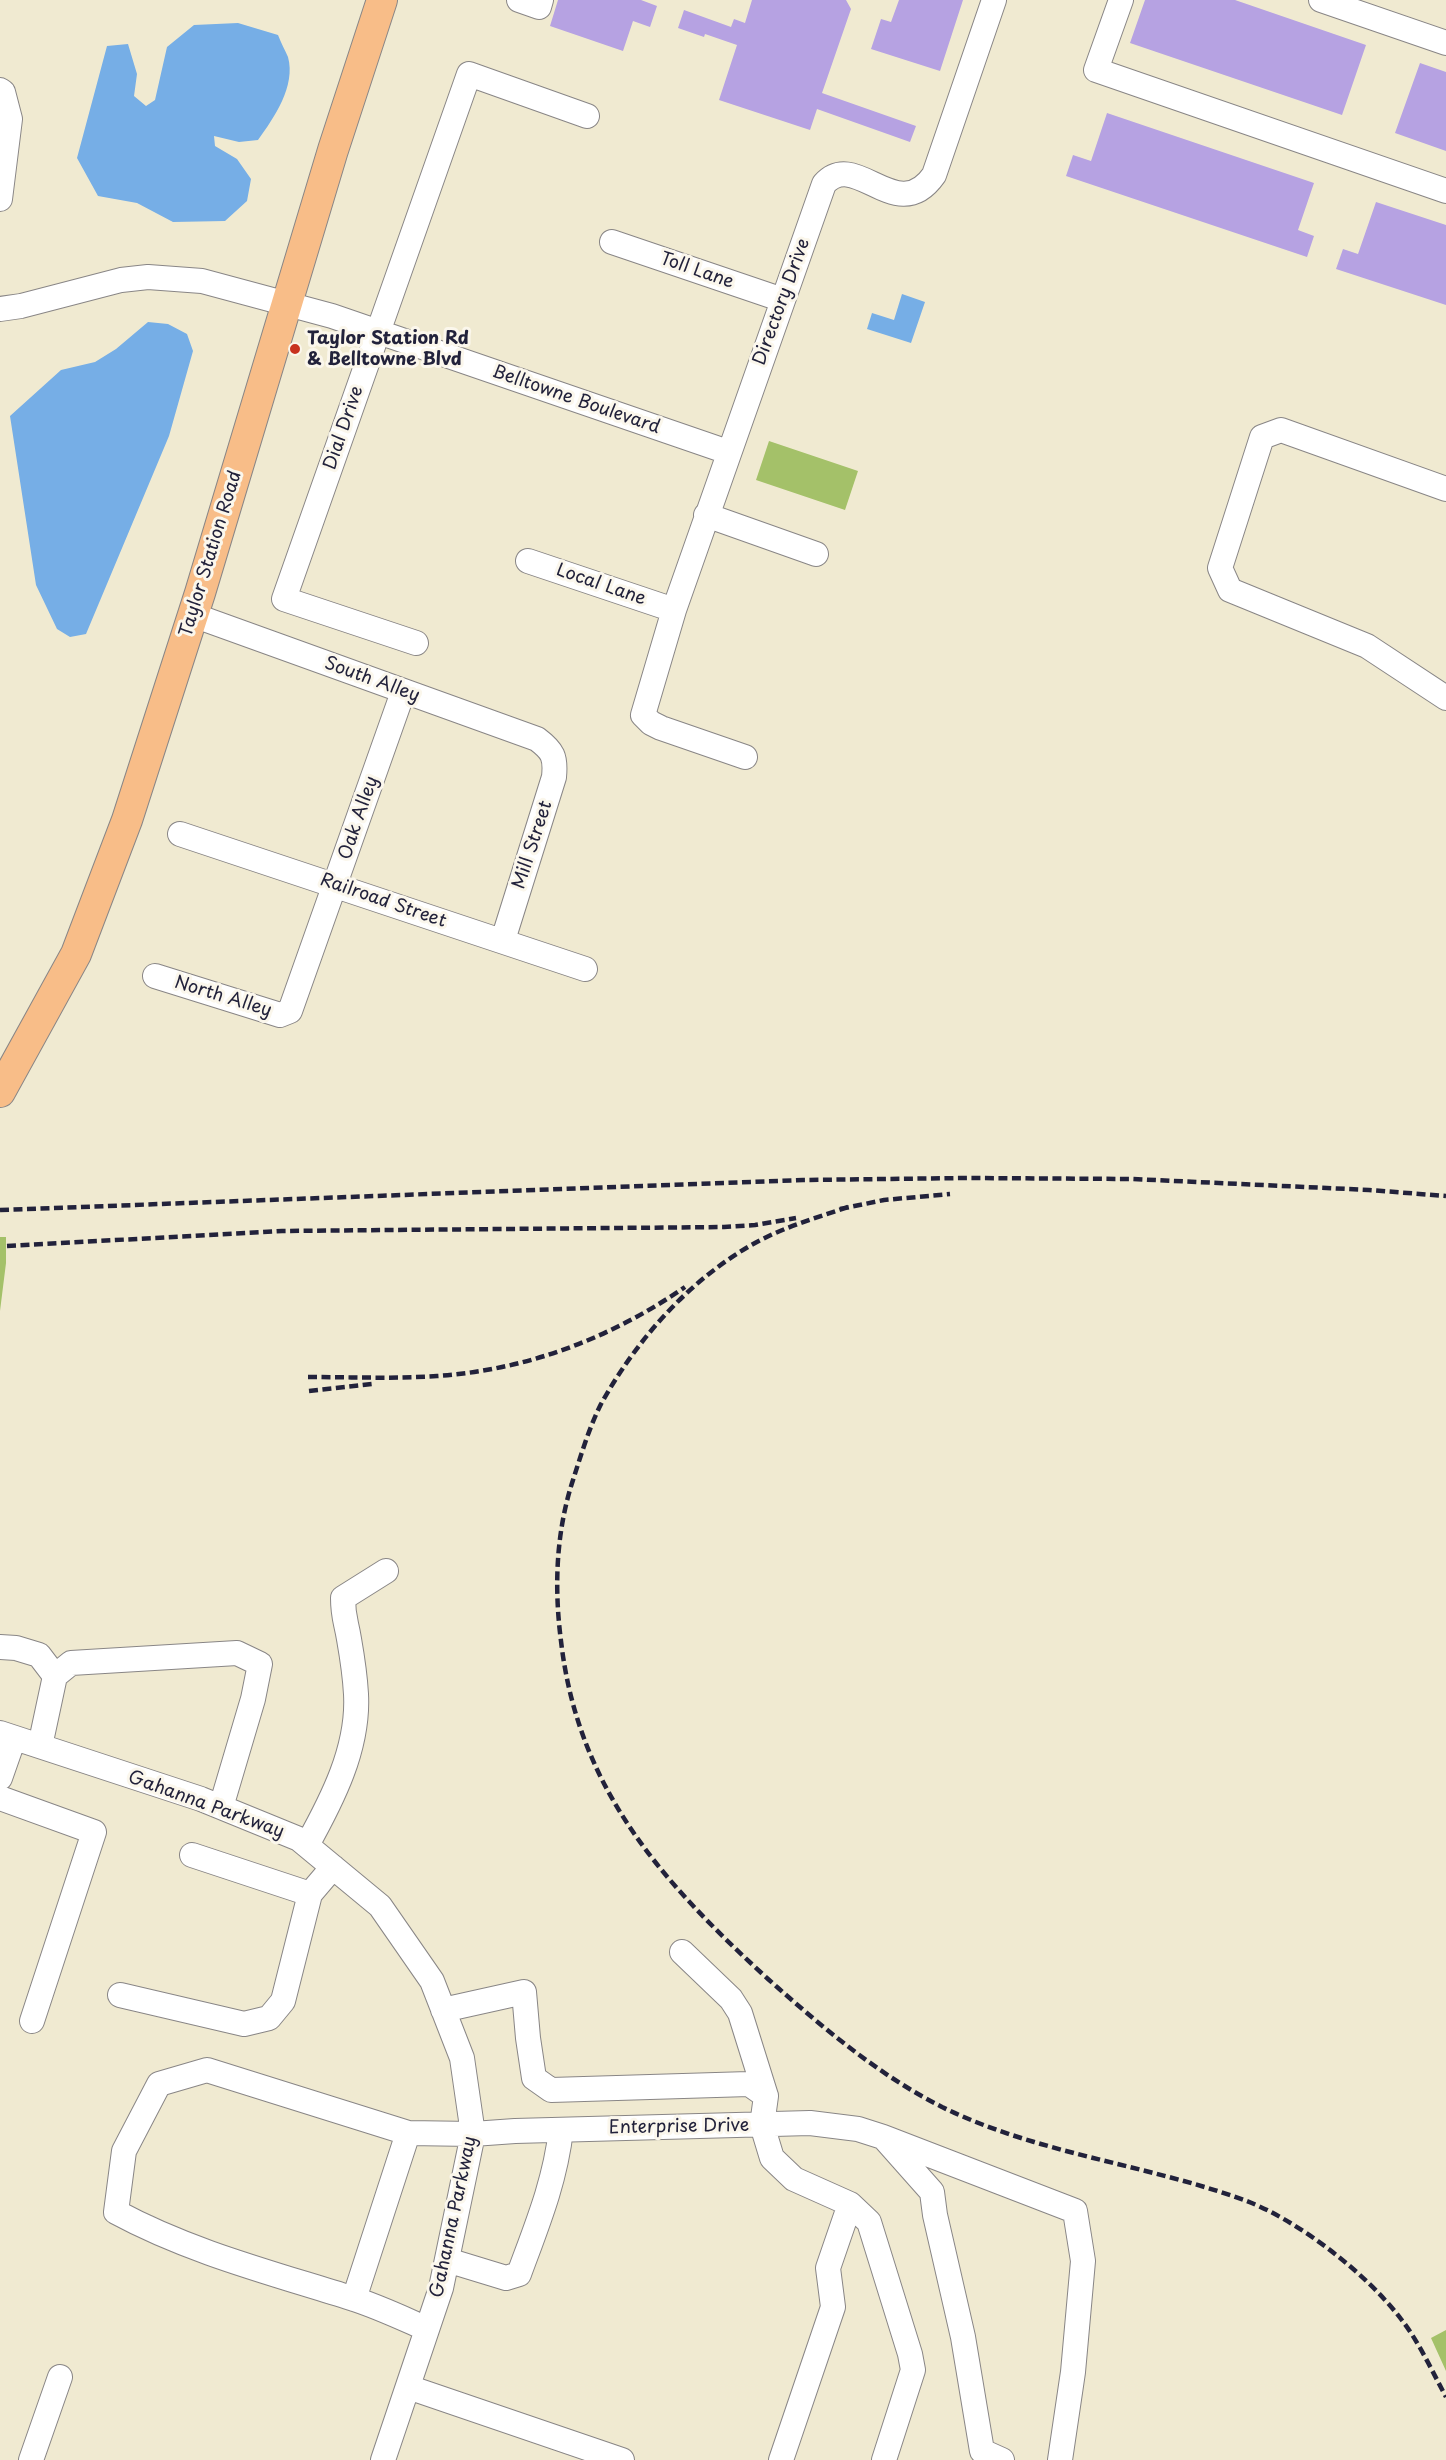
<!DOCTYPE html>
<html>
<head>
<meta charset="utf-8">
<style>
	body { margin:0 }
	canvas { display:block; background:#f0ead1 }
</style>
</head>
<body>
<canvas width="1446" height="2460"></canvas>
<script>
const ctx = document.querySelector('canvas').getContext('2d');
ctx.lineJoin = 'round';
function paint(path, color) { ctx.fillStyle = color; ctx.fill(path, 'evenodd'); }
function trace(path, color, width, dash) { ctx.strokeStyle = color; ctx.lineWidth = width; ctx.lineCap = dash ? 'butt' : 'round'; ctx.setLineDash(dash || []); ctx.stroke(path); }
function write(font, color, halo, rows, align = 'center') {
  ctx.font = font + ' "Playpen Sans",sans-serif'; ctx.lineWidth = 6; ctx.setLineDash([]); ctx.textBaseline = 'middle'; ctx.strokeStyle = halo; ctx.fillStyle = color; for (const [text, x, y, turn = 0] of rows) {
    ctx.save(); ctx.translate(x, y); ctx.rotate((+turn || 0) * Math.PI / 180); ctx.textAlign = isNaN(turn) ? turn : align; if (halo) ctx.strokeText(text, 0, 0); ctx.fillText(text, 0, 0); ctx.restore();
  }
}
paint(new Path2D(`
	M769,441L858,471L845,510L756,480Z
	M0,1237H6V1263L0,1311Z
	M1446,2330V2371L1431,2338Z`), '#a4c169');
paint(new Path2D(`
	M238,23L278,35C281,43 285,50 288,57C296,86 274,118 258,140L239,142L214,136L215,146L237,159L251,179L247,201L225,221L173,222L137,203L98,196L77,158L107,46L128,44L137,74L134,96L146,106L155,100L167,47L194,25Z
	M902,294L925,302L911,343L867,329L872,313L894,320Z
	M148,322L168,324L187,334L193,351L169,436L86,634L70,637L57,629L36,585L10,416L61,370L95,362L116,349Z`), '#76aee6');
paint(new Path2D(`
	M558,0H641L657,6L650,27L633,21L623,51L550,26Z
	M752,0H846L851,9L822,93L916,126L910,142L817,109L810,130L719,100L737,45L705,34L704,37L678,28L684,10L731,27L734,19L745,23Z
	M899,0H963L940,71L871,49L881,19L891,22Z
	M1145,0H1235L1366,45L1342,115L1130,43Z
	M1420,63L1446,72V151L1395,133Z
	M1107,113L1314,183L1298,230L1314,236L1307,257L1066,176L1073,155L1091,161Z
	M1376,202L1446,225V305L1336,269L1343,249L1358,254Z`), '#b6a2e2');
const minor = new Path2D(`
	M519,0L539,7L541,0
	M1121,0L1096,70L1446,191
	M1321,0L1446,43
	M0,90L3,92L10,119L0,199
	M612,242L783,300
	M0,309L21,306L121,280L148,277L202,281L332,316L728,452
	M1446,489L1281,430L1262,437L1220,568L1230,590L1367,646L1446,698
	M706,515L816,554
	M528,561L674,610
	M193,615L537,739C553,751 556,757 554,777L503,940
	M416,643L284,599L469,74L587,116
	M745,757L661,728L651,723L643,715L674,610L824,184C856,148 897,228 934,175L994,0
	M180,834L585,969
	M155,976L280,1015L290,1011L403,692
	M0,1647L16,1648L39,1655L55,1676
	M0,1733L201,1799L299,1839L380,1906L432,1981L462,2058L473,2134L441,2288L383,2460
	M40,1746L55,1676L71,1663L237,1653L260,1664L253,1699L221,1807
	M0,1778L14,1738
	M0,1798L94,1832L32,2021
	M307,1845C332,1800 359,1748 356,1694C355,1676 352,1656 349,1639C346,1621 343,1617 343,1598L386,1571
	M192,1855L310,1894
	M682,1952L731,1999L740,2013L766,2096
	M120,1995L244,2024L269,2018L283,2001L310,1894L333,1867
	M443,2010L524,1992L528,2038L534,2078L551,2090L749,2084L766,2096L762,2125L772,2158L794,2179L850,2204L869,2222L910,2354L913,2370L884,2460
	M885,2139L932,2192L935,2215L963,2337L982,2451L1002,2460
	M447,2260L506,2278L519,2274C537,2225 555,2182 561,2130
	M354,2299L408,2133
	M427,2329C402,2318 377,2306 351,2298C272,2273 190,2252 116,2212L124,2151L159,2084L207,2070L408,2133L473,2134L515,2131L810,2123L858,2129L883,2137L1075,2211L1083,2261L1073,2372L1060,2460
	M408,2387L622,2460
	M31,2460L60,2377
	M781,2460L833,2307L828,2268L850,2204`);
const major = new Path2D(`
	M0,1092L76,954L127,820L200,593L333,150L382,0`);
trace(minor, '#898686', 26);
trace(major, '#898686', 32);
trace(minor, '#fff', 24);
trace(major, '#f8bd88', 30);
trace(new Path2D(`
	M848,1207C816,1218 784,1227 755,1243C690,1279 637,1339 601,1404C589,1428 581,1455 573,1480C556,1532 554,1587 561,1641C578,1789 662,1882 768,1979C822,2027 877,2074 942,2107C1038,2154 1145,2164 1244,2200C1298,2220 1366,2273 1401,2319C1419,2342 1432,2371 1446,2397
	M840,1209L884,1200L950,1194
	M0,1210L803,1180L967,1178L1132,1179L1369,1190L1446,1196
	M7,1246L282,1231L724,1227L755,1225L796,1218
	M308,1377C351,1377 394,1379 437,1376C527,1370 611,1338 685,1287
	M309,1391L372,1384`), '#22223b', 4.5, [9, 4.5]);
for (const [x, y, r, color] of [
	[295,349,6,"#c8321e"]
]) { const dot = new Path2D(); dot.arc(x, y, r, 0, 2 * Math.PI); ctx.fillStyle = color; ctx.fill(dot); trace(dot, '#fbf7ec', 2); }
write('18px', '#22223b', '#fbf7ec', [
	["Toll Lane",697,271,19],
	["Directory Drive",782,302,-70],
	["Belltowne Boulevard",576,400,19],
	["Dial Drive",344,428,-71],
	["Taylor Station Road",211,554,-73],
	["Local Lane",601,585,19],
	["South Alley",372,680,20],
	["Oak Alley",359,818,-71],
	["Mill Street",533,845,-72],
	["Railroad Street",383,901,19],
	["North Alley",223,997,17],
	["Gahanna Parkway",206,1805,20],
	["Enterprise Drive",679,2127,-1],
	["Gahanna Parkway",454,2217,-78]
]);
write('bold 18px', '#22223b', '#fbf7ec', [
	["Taylor Station Rd",307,339],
	["& Belltowne Blvd",307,360]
], 'left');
</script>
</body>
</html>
